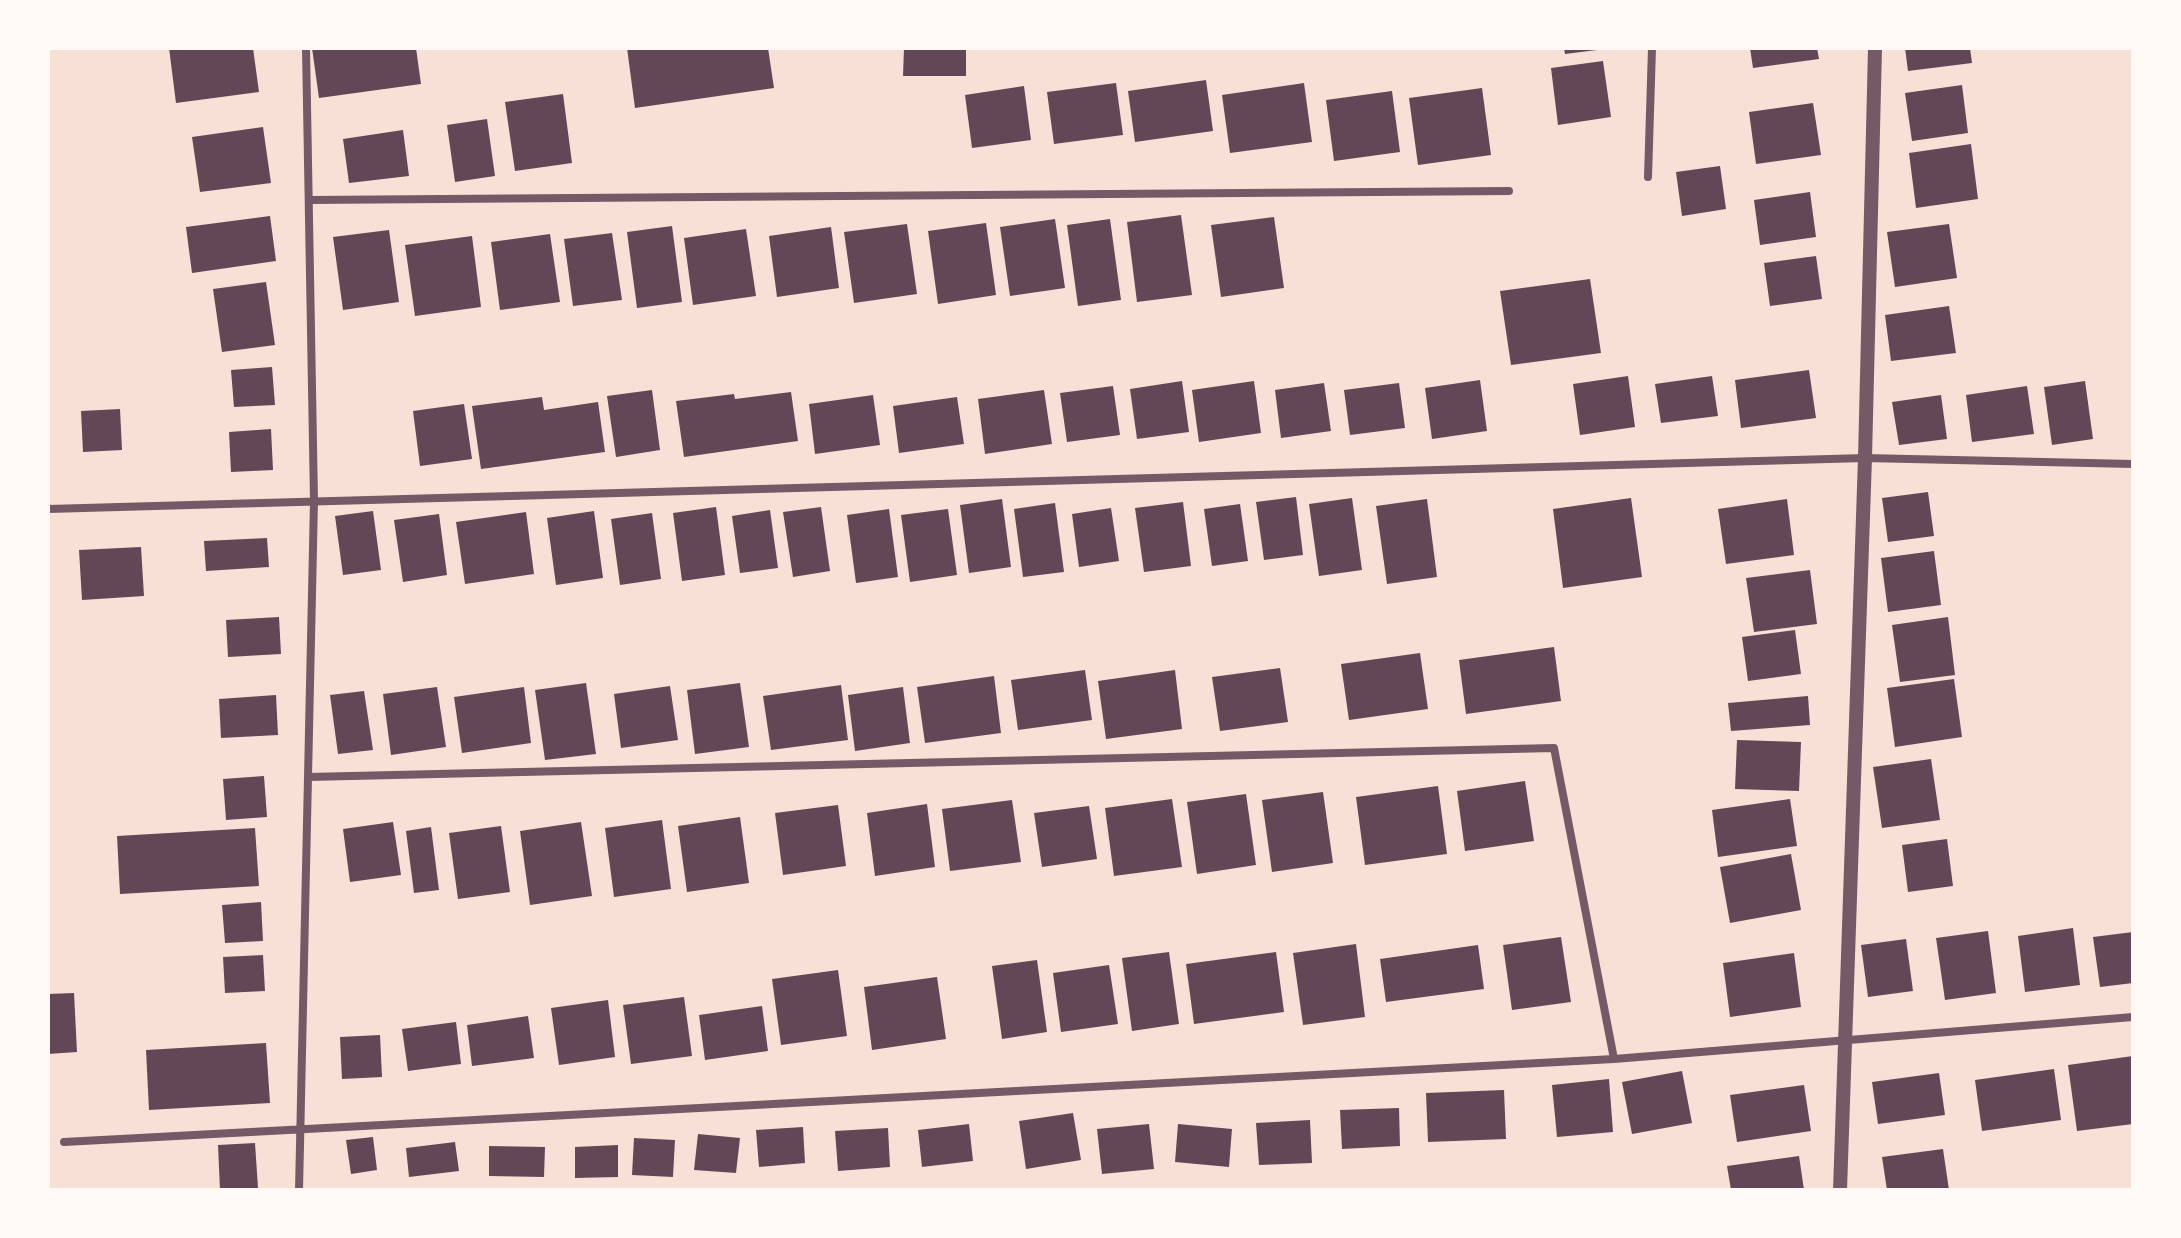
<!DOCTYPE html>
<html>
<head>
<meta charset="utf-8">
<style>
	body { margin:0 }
	#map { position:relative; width:2181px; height:1238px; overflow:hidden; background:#f7e1d7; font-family:Rubik,sans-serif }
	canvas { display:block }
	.frame { position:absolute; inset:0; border:50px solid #fffaf5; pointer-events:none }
</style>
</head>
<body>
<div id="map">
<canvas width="2181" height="1238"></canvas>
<div class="frame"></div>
</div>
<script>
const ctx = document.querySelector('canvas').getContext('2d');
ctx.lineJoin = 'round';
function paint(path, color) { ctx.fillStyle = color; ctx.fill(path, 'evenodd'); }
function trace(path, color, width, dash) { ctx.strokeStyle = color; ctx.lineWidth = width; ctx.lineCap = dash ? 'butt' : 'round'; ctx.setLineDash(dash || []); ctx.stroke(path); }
paint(new Path2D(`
	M169,48H253L259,92L176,103Z
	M312,48H416L421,84L319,98Z
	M627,48H768L774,88L635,108Z
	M904,48H966V76H903Z
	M1564,48H1596L1597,50L1565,54Z
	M1750,48H1817L1819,59L1753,68Z
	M1905,48H1970L1972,63L1908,71Z
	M1603,61L1611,117L1558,125L1551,68Z
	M1206,80L1213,131L1135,142L1128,91Z
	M1116,83L1123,135L1054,144L1047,92Z
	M1304,83L1312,142L1230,153L1222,95Z
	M1962,85L1968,133L1912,141L1905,93Z
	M1024,86L1031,140L972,148L965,95Z
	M1482,88L1491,155L1418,165L1409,98Z
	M1392,91L1400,152L1334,161L1326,100Z
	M563,94L572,163L515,171L505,102Z
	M1813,103L1821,155L1756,164L1749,112Z
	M487,119L495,176L455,182L447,125Z
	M263,127L271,183L200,192L192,137Z
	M403,130L409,176L349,183L343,139Z
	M1971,144L1978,199L1916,208L1909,153Z
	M1720,166L1726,209L1682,216L1676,172Z
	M1810,192L1816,237L1760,245L1754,200Z
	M1181,215L1192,295L1137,302L1127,222Z
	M270,216L276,261L192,273L186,227Z
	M1274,217L1284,288L1221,297L1211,225Z
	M1055,219L1065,288L1010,296L1000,227Z
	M1110,219L1121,300L1078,306L1067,225Z
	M986,223L996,295L938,304L928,231Z
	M907,224L917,294L854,303L844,232Z
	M1949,224L1957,278L1895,287L1887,232Z
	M672,226L682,302L637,308L627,232Z
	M831,227L839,288L777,297L769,236Z
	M746,229L756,296L693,305L684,238Z
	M389,230L399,302L343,310L333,237Z
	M612,233L622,300L573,306L564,239Z
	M550,234L560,302L500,310L491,242Z
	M472,236L481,307L415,316L405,245Z
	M1816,256L1822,299L1770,306L1764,263Z
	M1590,279L1601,353L1511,365L1500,291Z
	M266,282L275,345L222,352L213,289Z
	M1949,306L1956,353L1891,361L1885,315Z
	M272,367L275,405L234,407L231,370Z
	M1809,370L1816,418L1741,428L1735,380Z
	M1628,376L1635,427L1580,435L1573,384Z
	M1712,376L1718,416L1661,423L1655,384Z
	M1480,380L1487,431L1432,439L1425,388Z
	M1182,381L1189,432L1137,439L1130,389Z
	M1254,381L1261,433L1199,442L1192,390Z
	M2085,381L2093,439L2052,445L2044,387Z
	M1324,383L1331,431L1281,438L1275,390Z
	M1399,383L1405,428L1350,435L1344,390Z
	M1113,386L1120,435L1067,442L1060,393Z
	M2027,386L2034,434L1972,442L1966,395Z
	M652,390L660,450L616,457L607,396Z
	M1044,390L1052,444L985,454L978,399Z
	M791,392L798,441L684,457L676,401L734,394L735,399Z
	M873,395L880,445L815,454L809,404Z
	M1941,395L1947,439L1899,445L1892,402Z
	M542,397L544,410L598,402L605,452L481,469L472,406Z
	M957,397L964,444L899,453L893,406Z
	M464,404L472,459L420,466L413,411Z
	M120,409L122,450L83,452L81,411Z
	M271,429L273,470L231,472L229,432Z
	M1928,492L1934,536L1888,542L1882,498Z
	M1296,497L1303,555L1264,560L1256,502Z
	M1352,498L1362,570L1319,576L1309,504Z
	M1631,498L1642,577L1563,588L1553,509Z
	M1002,499L1011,567L969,573L960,505Z
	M1427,499L1437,577L1387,584L1376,506Z
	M1787,499L1794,555L1726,564L1718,509Z
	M1183,502L1191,566L1144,572L1135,508Z
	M1055,503L1064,572L1023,577L1014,509Z
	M1240,504L1248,561L1212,566L1204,509Z
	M716,507L725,575L682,581L673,513Z
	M821,507L830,571L793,577L783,512Z
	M1111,508L1119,561L1079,567L1072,514Z
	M889,509L898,577L856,583L847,515Z
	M948,509L957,575L910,582L901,515Z
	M770,510L778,568L740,573L732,516Z
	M373,511L381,570L343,575L335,516Z
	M594,511L603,578L556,585L547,518Z
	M526,512L534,574L465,584L456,522Z
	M652,513L661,579L620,585L611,519Z
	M439,514L447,575L403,582L394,520Z
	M267,538L269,567L206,571L204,541Z
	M141,547L144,596L82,600L79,550Z
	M1934,551L1941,605L1888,612L1881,558Z
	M1810,570L1817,624L1754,632L1746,578Z
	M279,617L281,654L228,657L226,620Z
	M1948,617L1955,675L1900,682L1892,625Z
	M1795,630L1801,674L1748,681L1742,637Z
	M1554,647L1561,701L1466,714L1459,660Z
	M1420,653L1428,709L1349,720L1341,664Z
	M1280,668L1288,722L1220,731L1212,677Z
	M1085,670L1092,720L1018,730L1011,680Z
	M1175,670L1182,729L1106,739L1098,681Z
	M994,676L1001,733L925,743L917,687Z
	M1954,679L1962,737L1895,747L1887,688Z
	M586,683L596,754L545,760L535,690Z
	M740,683L749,747L695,754L687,690Z
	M841,685L848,740L771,750L763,696Z
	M670,686L678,740L621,748L614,694Z
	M437,687L446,747L391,755L383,694Z
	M524,687L531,743L462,753L454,697Z
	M903,687L910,743L855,751L848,695Z
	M364,691L373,750L338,754L330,695Z
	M276,695L278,735L221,738L219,699Z
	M1808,696L1810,725L1731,731L1728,703Z
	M1737,740L1801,742L1799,791L1735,789Z
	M1931,759L1940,820L1882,828L1873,767Z
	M264,776L267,817L226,820L223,779Z
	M1525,781L1534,841L1465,851L1457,791Z
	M1438,786L1447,854L1365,865L1356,797Z
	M1323,792L1333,863L1272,872L1262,800Z
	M1246,794L1256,865L1197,874L1187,802Z
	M1172,799L1182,867L1114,876L1105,808Z
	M1790,799L1797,846L1718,857L1712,810Z
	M1012,800L1021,862L950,871L942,809Z
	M927,804L935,867L875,876L867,813Z
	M838,805L846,866L783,875L775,813Z
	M1089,806L1097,859L1042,867L1034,813Z
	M740,817L749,883L687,892L678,826Z
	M662,820L671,889L614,897L605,828Z
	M393,822L401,875L350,882L343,829Z
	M581,822L592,896L530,905L520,831Z
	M501,826L510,892L458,899L449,833Z
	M431,827L439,890L414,893L406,831Z
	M255,828L259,886L120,894L117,836Z
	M1947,839L1953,886L1908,892L1902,845Z
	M1791,854L1801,910L1730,923L1720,867Z
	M261,902L263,941L225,943L222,905Z
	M2073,928L2080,985L2025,992L2018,936Z
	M1988,931L1996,993L1945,1000L1936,938Z
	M2133,932V983L2100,987L2093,937Z
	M1561,937L1571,1002L1512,1010L1503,945Z
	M1906,939L1913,991L1868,997L1861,945Z
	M1356,944L1365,1017L1303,1025L1293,953Z
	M1478,945L1484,989L1386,1002L1380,959Z
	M1169,952L1179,1024L1132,1031L1122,958Z
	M1276,952L1284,1012L1194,1024L1186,964Z
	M1794,953L1801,1007L1730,1017L1723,963Z
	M263,955L265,991L225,993L223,957Z
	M1037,960L1047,1032L1002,1039L992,966Z
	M1109,965L1118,1024L1061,1032L1053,973Z
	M838,970L847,1036L781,1045L772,979Z
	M937,977L946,1039L872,1050L864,987Z
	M74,993L77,1052L48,1054V994Z
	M684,997L692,1056L631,1064L623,1005Z
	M608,1000L615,1057L559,1065L551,1008Z
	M762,1006L768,1051L705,1060L699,1015Z
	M528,1016L534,1058L472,1066L467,1025Z
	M456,1022L461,1064L408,1071L402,1029Z
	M380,1035L382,1077L342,1079L340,1037Z
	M266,1043L270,1103L149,1110L146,1050Z
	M2133,1056V1124L2077,1131L2068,1065Z
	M2054,1069L2061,1120L1982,1131L1975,1080Z
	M1682,1071L1692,1123L1632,1134L1622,1082Z
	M1939,1073L1945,1115L1878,1124L1872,1082Z
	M1609,1079L1613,1132L1557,1137L1552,1085Z
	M1804,1085L1811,1131L1737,1142L1730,1095Z
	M1504,1090L1506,1139L1428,1142L1426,1093Z
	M1399,1108L1400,1146L1342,1149L1340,1110Z
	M1073,1113L1081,1160L1026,1169L1019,1121Z
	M1310,1120L1312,1163L1259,1165L1256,1123Z
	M969,1124L973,1161L922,1167L918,1130Z
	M1149,1124L1154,1169L1102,1174L1097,1129Z
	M1178,1124L1232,1129L1229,1167L1175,1162Z
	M803,1127L805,1163L759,1167L756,1130Z
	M888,1128L890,1167L838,1171L835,1131Z
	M698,1134L740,1138L736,1173L694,1170Z
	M373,1137L377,1170L351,1174L346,1140Z
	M634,1138L675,1140L673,1177L632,1175Z
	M455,1142L459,1171L409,1177L406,1148Z
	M255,1143L258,1188L220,1190L218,1145Z
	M618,1145V1177L575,1178V1147Z
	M489,1146L545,1147L544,1177L489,1176Z
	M1943,1149L1949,1190H1887L1882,1157Z
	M1799,1156L1804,1190H1731L1727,1166Z`), '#644757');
trace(new Path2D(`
	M1648,177L1652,48
	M309,200L1509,191
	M48,509L1865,458L2133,464
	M308,777L1554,748L1614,1059
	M64,1142L1614,1059L2133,1017
	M299,1190L314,501L306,48`), '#755966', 8);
trace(new Path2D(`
	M1840,1190L1865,458L1875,48`), '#755966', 14);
</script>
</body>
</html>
